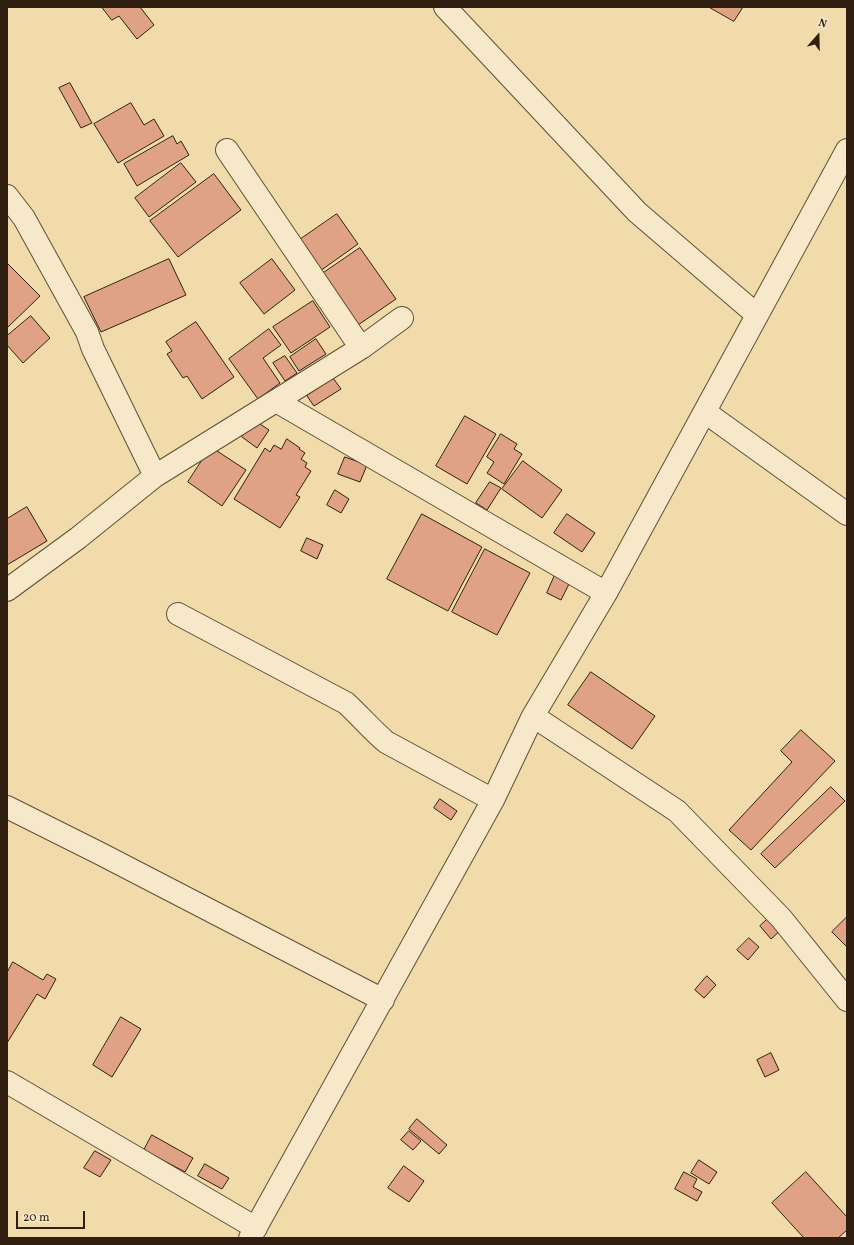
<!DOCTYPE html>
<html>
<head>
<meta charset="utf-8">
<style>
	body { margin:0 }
	#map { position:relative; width:854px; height:1245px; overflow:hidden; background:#f1dbaa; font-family:Vollkorn,serif }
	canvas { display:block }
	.frame { position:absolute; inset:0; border:8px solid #301f10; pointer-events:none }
	.north { position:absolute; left:798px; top:16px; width:40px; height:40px; -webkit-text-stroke:3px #f6e8c8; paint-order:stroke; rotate:20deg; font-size:11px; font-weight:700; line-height:16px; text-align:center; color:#301f10 }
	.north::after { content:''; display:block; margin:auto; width:14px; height:18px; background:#301f10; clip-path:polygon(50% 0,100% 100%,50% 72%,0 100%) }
	.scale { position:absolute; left:16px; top:1211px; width:69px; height:18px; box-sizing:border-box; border:2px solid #301f10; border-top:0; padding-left:5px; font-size:12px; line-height:14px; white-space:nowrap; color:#301f10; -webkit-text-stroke:3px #f6e8c8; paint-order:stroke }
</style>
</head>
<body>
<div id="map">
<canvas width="854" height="1245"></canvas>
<div class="frame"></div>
<div class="north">N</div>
<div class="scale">20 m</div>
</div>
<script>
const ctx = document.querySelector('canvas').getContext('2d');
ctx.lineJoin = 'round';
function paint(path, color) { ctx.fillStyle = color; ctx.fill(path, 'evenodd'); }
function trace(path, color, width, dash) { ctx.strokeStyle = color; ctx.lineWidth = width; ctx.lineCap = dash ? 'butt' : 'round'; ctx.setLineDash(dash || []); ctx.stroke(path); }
const building = new Path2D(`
	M102,7H140L154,25L137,39L119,16L112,20Z
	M709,7H743L734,21Z
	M70,83L92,123L81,128L59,88Z
	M131,103L144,125L154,119L164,136L118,163L94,124Z
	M173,136L177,144L181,141L189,155L137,186L124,164Z
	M181,163L196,182L149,217L135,198Z
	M214,174L241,210L178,257L150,221Z
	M337,214L358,244L320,271L298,241Z
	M360,248L396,299L358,325L322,274Z
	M169,259L186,295L101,332L84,297Z
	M272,259L295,290L264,314L240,283Z
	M7,263L40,296L7,328Z
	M313,301L330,327L291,353L273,327Z
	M31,316L50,338L23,363L7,345V336Z
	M196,322L234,377L202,399L187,376L183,378L167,354L172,351L166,342Z
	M269,329L281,345L263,358L280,383L258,399L229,359Z
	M316,339L326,354L299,371L290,357Z
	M285,356L297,373L285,381L273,363Z
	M333,378L341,389L314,406L307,396Z
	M465,416L496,434L467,484L436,466Z
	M254,420L269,430L257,448L242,437Z
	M501,434L517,444L514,449L522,454L504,484L487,473L494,462L487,457Z
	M287,439L300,448L299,449L305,453L301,459L307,463L305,467L311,471L296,495L300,497L280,528L234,499L265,448L270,452L274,445L281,449Z
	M211,447L246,470L222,506L188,482Z
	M345,457L367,465L360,482L338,474Z
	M523,461L562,490L542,518L502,489Z
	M490,482L501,488L487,510L476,503Z
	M335,490L349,499L341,513L327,505Z
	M27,507L47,541L7,565V519Z
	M422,514L482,547L448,611L387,579Z
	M567,514L595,533L582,552L554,533Z
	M307,538L323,545L317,559L301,551Z
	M485,549L530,573L497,635L452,612Z
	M555,575L570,582L561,600L547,593Z
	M591,672L655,716L632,749L568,705Z
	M801,730L835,761L751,850L729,830L792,762L781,751Z
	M831,787L845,801L775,868L761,854Z
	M440,799L457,811L451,820L434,808Z
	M771,916L783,928L771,939L760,926Z
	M847,917V947L832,932Z
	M749,938L759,947L748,960L737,950Z
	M13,962L43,980L47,974L56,979L45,999L37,994L7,1043V973Z
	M707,976L716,985L704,998L695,990Z
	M121,1017L141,1029L112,1077L93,1065Z
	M771,1053L779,1070L765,1077L757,1060Z
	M417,1119L447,1145L439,1154L409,1129Z
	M409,1131L421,1141L413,1150L401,1140Z
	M152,1135L193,1158L185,1172L144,1150Z
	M95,1151L111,1160L100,1177L84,1168Z
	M699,1160L717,1172L709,1184L691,1173Z
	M205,1164L229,1178L222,1189L198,1176Z
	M404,1166L424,1181L409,1202L388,1188Z
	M684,1172L697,1179L693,1187L702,1192L697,1201L675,1189Z
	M806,1172L847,1217V1230L838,1238H804L772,1203Z`);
paint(building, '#dfa285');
trace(building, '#301f10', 1);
const minor = new Path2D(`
	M445,7L637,212L757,315
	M227,150L361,348
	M7,196L24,218L87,332L93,349L155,476
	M276,401L606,593
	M705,412L847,514
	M7,590L78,538L155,476L361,348L402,318
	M178,614L346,703C360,716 372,730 386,742L493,800
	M533,716L677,811L781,918L847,1000
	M7,807L99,853L383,1000
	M7,1082L256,1228
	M250,1238L493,800L533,716L606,593L847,150`);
trace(minor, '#604e36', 24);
trace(minor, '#f6e8c8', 22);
</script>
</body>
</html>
